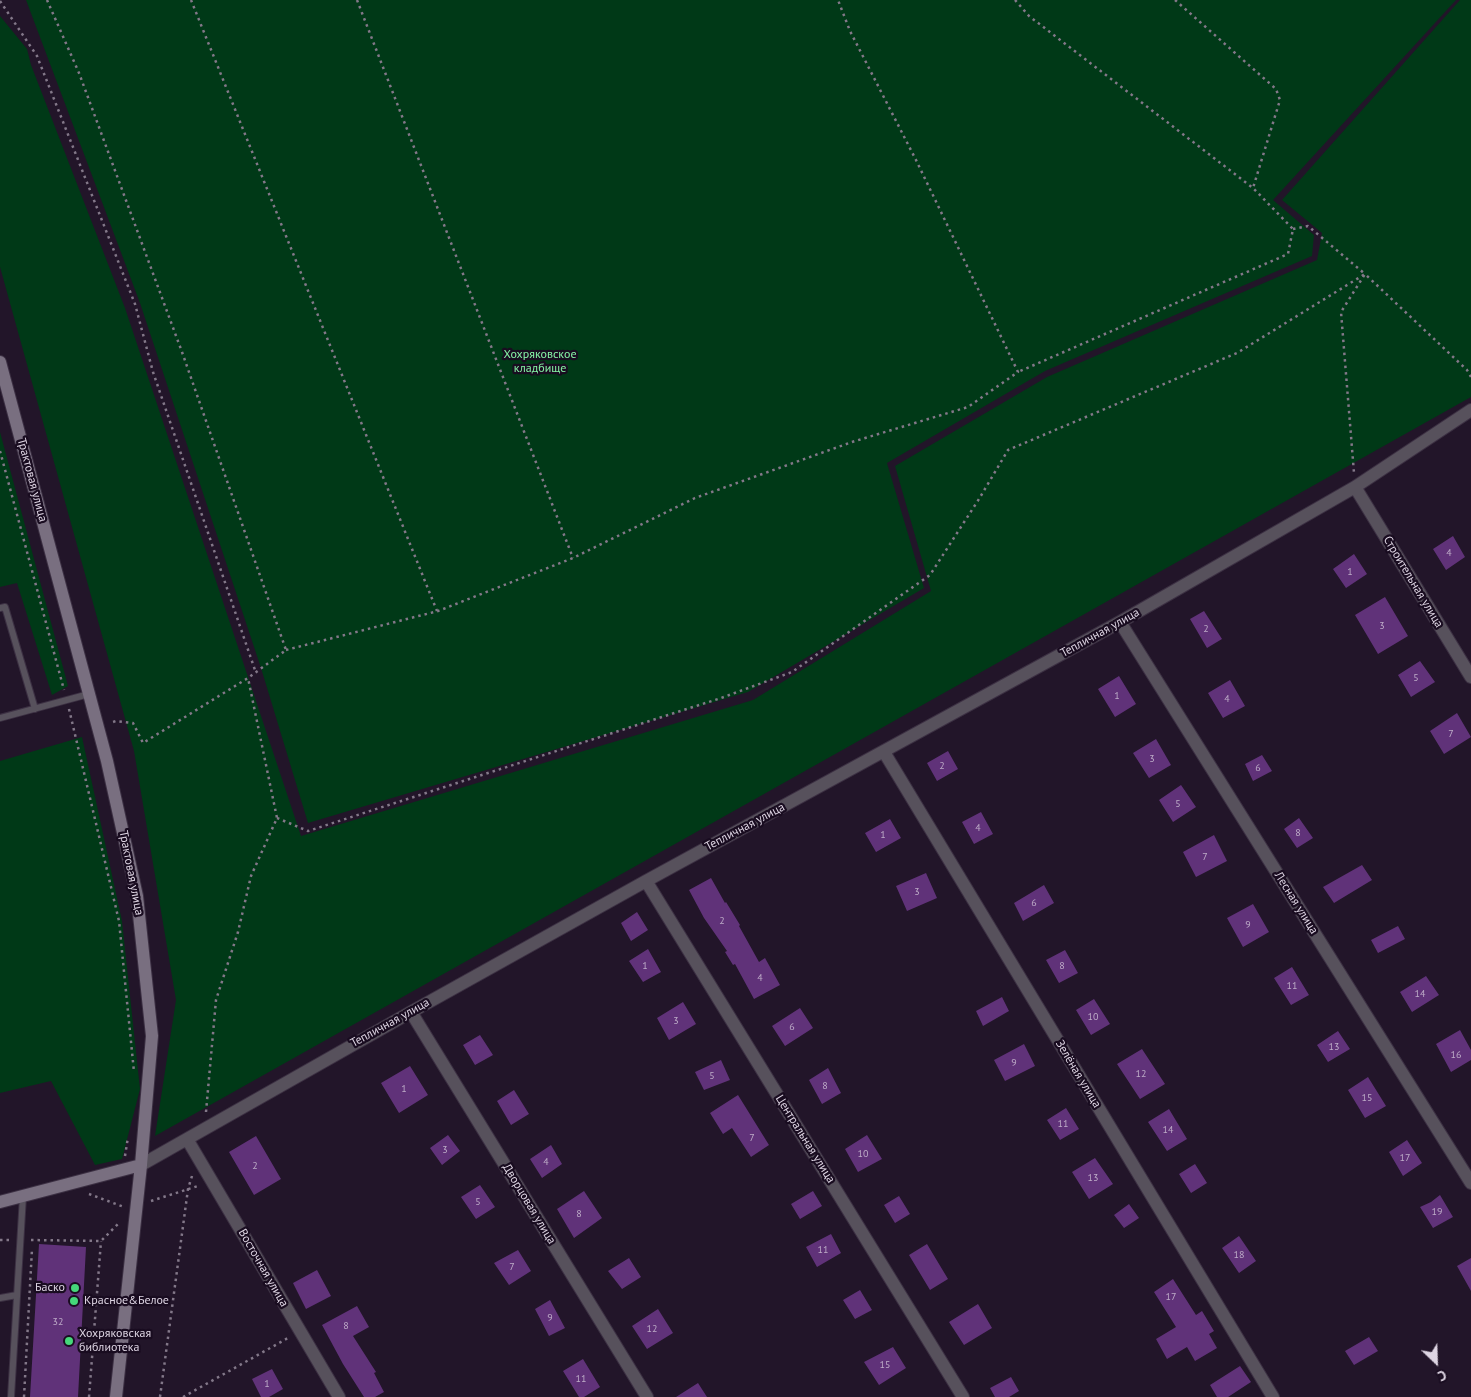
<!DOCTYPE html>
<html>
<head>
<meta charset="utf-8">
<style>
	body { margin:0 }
	#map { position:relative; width:1471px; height:1397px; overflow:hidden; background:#221529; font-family:"PT Sans",sans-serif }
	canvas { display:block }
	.north { position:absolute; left:1411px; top:1337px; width:50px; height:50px; -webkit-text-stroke:4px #190c20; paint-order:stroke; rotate:156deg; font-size:14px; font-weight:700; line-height:20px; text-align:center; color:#ded5e3 }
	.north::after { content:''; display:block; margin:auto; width:18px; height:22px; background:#ded5e3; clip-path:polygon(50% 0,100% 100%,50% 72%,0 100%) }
</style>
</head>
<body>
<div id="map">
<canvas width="1471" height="1397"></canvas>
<div class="north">С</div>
</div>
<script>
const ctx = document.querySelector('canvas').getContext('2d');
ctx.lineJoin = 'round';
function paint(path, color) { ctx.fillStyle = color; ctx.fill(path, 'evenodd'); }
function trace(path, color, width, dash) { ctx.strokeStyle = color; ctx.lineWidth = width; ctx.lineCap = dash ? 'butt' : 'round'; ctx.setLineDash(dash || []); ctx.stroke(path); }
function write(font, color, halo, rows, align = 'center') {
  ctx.font = font + ' "PT Sans",sans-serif'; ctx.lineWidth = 4.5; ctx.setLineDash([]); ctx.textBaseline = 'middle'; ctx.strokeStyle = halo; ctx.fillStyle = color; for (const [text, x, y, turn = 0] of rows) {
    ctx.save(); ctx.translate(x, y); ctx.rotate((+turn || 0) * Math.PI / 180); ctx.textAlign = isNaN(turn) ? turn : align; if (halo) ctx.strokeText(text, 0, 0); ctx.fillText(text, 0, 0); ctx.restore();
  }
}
paint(new Path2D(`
	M26,0H1456L1273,200L1314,235L1312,256L1045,371L887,463L924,588L748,692L308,823L261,668L140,303Z
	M1460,0H1471V397L155,1136L176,1000L134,751L0,267V16L27,49L31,65L125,308L301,836L753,700L931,591L895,466L1047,377L1317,260L1322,233L1282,200Z
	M0,432L68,686L52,695L17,583L0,587Z
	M82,737L122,921L140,1089L122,1159L95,1165L51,1081L0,1093V761Z`), '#003917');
paint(new Path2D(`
	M1453,536L1465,557L1446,570L1433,549Z
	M1354,554L1367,574L1346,588L1333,569Z
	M1385,597L1408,636L1378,654L1355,615Z
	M1204,611L1222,639L1207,648L1190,619Z
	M1420,661L1435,682L1411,697L1398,675Z
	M1119,676L1136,704L1115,717L1098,689Z
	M1230,680L1245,706L1223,718L1208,693Z
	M1457,713L1471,737L1444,754L1430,731Z
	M1156,739L1171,765L1149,778L1133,753Z
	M948,751L958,769L937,781L927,763Z
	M1262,755L1272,771L1253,781L1245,764Z
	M1181,785L1196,807L1173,822L1159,800Z
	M981,812L993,834L974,844L962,822Z
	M1299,818L1313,838L1297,848L1284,829Z
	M890,819L901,838L876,852L865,833Z
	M1214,835L1227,861L1196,877L1183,852Z
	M1362,865L1372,880L1334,903L1323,887Z
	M926,873L937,898L907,911L896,886Z
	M711,878L725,903L726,902L740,925L739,926L759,962L765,958L780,985L754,999L735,964L733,965L725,952L727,951L704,918L689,890Z
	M1044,885L1054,903L1023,921L1014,903Z
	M1253,904L1269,932L1243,947L1227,918Z
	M637,912L648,930L631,941L621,923Z
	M1398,926L1405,939L1378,953L1371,940Z
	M648,949L661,972L643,982L629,961Z
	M1065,950L1078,973L1059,983L1046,960Z
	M1292,967L1309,995L1291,1005L1274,978Z
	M1426,976L1439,995L1412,1012L1400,992Z
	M1002,997L1009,1011L983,1026L976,1011Z
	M1094,999L1110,1024L1091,1035L1076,1010Z
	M683,1002L696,1024L669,1040L657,1018Z
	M800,1008L813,1028L785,1046L772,1026Z
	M1460,1030L1471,1050V1060L1451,1072L1436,1044Z
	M1338,1031L1350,1049L1328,1062L1317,1045Z
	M480,1035L493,1055L475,1065L463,1045Z
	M1024,1044L1035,1066L1005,1081L994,1060Z
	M1142,1049L1165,1084L1140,1099L1117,1064Z
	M721,1060L730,1080L704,1090L695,1072Z
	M410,1066L428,1095L399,1113L381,1083Z
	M828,1068L841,1093L822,1104L809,1080Z
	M1368,1077L1386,1106L1365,1118L1348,1090Z
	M514,1090L529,1114L511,1125L497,1101Z
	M738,1095L769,1145L751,1157L732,1128L723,1134L710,1113Z
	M1066,1108L1079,1129L1060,1140L1047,1120Z
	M1169,1109L1187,1139L1167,1151L1148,1122Z
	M448,1135L460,1151L442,1165L430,1148Z
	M867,1135L882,1159L858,1172L845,1149Z
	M256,1136L281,1179L254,1195L229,1152Z
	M1407,1140L1422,1163L1403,1176L1389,1152Z
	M551,1145L562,1164L542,1178L530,1159Z
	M1095,1158L1113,1184L1089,1199L1072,1172Z
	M1195,1164L1207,1183L1191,1193L1179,1174Z
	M480,1185L495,1207L476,1219L461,1197Z
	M584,1191L602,1218L574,1238L557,1209Z
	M813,1191L822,1206L800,1219L791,1204Z
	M1440,1195L1453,1217L1433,1228L1420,1207L1431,1202Z
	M899,1196L910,1214L895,1223L884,1205Z
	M1129,1204L1139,1218L1124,1228L1114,1215Z
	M831,1234L841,1253L817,1267L806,1247Z
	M1239,1236L1256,1261L1239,1273L1222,1248Z
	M39,1244L86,1247L78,1397H30Z
	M927,1244L948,1279L930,1290L909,1255Z
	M518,1250L531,1271L509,1285L494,1263Z
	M629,1258L641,1277L622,1289L608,1271Z
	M1471,1258V1291L1457,1266Z
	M317,1270L331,1296L306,1309L293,1283Z
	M1173,1279L1196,1315L1202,1311L1214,1331L1209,1334L1217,1348L1195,1361L1187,1347L1167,1359L1156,1339L1176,1327L1154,1292Z
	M860,1290L872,1310L855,1319L843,1300Z
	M550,1300L565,1328L549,1336L535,1309Z
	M978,1304L992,1328L964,1345L949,1322Z
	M357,1306L369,1327L353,1336L376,1372L374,1373L384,1392L375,1397H364L343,1364L322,1325Z
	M658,1309L673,1333L647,1349L632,1326Z
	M1369,1337L1378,1351L1354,1365L1345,1351Z
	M893,1347L906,1368L879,1385L864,1362Z
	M583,1359L600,1387L584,1397H579L563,1371Z
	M1240,1366L1251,1382L1228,1397H1217L1210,1385Z
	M272,1369L283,1389L269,1397H261L252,1379Z
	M1011,1377L1019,1391L1009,1397H995L990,1388Z
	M698,1383L707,1397H676Z`), '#603279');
const lane = new Path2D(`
	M0,608L5,607L35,709
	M0,718L89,694
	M0,1298L17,1295
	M11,1397L23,1196`);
const street = new Path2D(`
	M1355,487L1471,677
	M1120,622L1471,1183
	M884,752L1273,1397
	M646,881L963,1397
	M411,1012L647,1397
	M187,1139L339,1397
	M141,1165L411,1012L646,881L1120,622L1355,487L1471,410`);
const secondary = new Path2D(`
	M0,362L107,761L137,896L152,1036L141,1165L116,1397
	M0,1202L141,1165`);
trace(lane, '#3c3043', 8);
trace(street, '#3c3043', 14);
trace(secondary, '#3c3043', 14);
trace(new Path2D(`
	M47,0L79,73L182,352L286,650L248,678L143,743L133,723L116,721L110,723
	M191,0L437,611
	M357,0L573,558
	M1015,0L1029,16L1253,188L1293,229L1288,254L1018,372
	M1175,0L1276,89L1280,100L1253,188
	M0,1L37,56L135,304L153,372L256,673
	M1293,229L1308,226L1365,274L1341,312L1354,473
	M0,451L64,690
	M286,650L438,611L573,558L695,498L852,442L968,407L1018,372L916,160L850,31L838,0
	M69,709L119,921L134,1072
	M277,818L308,831L721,698L792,672L930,575L979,499L1008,450L1237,353L1365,274L1467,370L1471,377
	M206,1112L216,1000L238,932L251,876L277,818L248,678
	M125,1156L128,1137
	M89,1194L124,1207
	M151,1201L198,1186
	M0,1240H11
	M31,1240L101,1241L120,1222
	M24,1397L32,1249
	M89,1397L101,1241
	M160,1397L188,1189L192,1176
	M183,1397L288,1338`), '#837889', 2.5, [2.5, 4]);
trace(lane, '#57515c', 6);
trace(street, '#57515c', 12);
trace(secondary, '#796f80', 12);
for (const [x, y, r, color] of [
	[75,1288,5,"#45d77a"],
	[74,1301,5,"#45d77a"],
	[69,1341,5,"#45d77a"]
]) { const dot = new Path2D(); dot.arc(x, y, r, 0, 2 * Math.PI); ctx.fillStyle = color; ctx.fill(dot); trace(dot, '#190c20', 2); }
write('10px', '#beacc8', null, [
	["4",1449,553],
	["1",1350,572],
	["3",1382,626],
	["2",1206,629],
	["5",1416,678],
	["1",1117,696],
	["4",1227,699],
	["7",1451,734],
	["3",1152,759],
	["2",942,766],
	["6",1258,768],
	["5",1178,804],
	["4",978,828],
	["8",1298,833],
	["1",883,835],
	["7",1205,857],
	["3",917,892],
	["6",1034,903],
	["2",722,921],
	["9",1248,925],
	["1",645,966],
	["8",1062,966],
	["4",760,978],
	["11",1292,986],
	["14",1420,994],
	["10",1093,1017],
	["3",676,1021],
	["6",792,1027],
	["13",1334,1047],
	["16",1456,1055],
	["9",1014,1063],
	["12",1141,1074],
	["5",712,1076],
	["8",825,1086],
	["1",404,1089],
	["15",1367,1098],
	["11",1063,1124],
	["14",1168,1130],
	["7",752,1138],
	["3",445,1150],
	["10",863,1154],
	["17",1405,1158],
	["4",546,1162],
	["2",255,1166],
	["13",1093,1178],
	["5",478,1202],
	["19",1437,1212],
	["8",579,1214],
	["11",823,1250],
	["18",1239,1255],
	["7",512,1267],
	["17",1171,1297],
	["9",550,1318],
	["32",58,1322],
	["8",346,1326],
	["12",652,1329],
	["15",885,1365],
	["11",581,1379],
	["1",267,1384]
]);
write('12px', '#85f4a5', '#190c20', [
	["Хохряковское",540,355],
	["кладбище",540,369]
]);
write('12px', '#ded5e3', '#190c20', [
	["Трактовая улица",32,480,75],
	["Строительная улица",1413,582,59],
	["Тепличная улица",1100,633,-29],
	["Тепличная улица",745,827,-28],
	["Трактовая улица",131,873,79],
	["Лесная улица",1296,903,58],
	["Тепличная улица",390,1023,-29],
	["Зелёная улица",1078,1074,59],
	["Центральная улица",805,1139,58],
	["Дворцовая улица",529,1204,59],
	["Восточная улица",263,1268,60]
]);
write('12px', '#ded5e3', '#190c20', [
	["Баско",65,1288,"right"],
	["Красное&Белое",84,1301],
	["Хохряковская",79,1334],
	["библиотека",79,1348]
], 'left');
</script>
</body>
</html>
